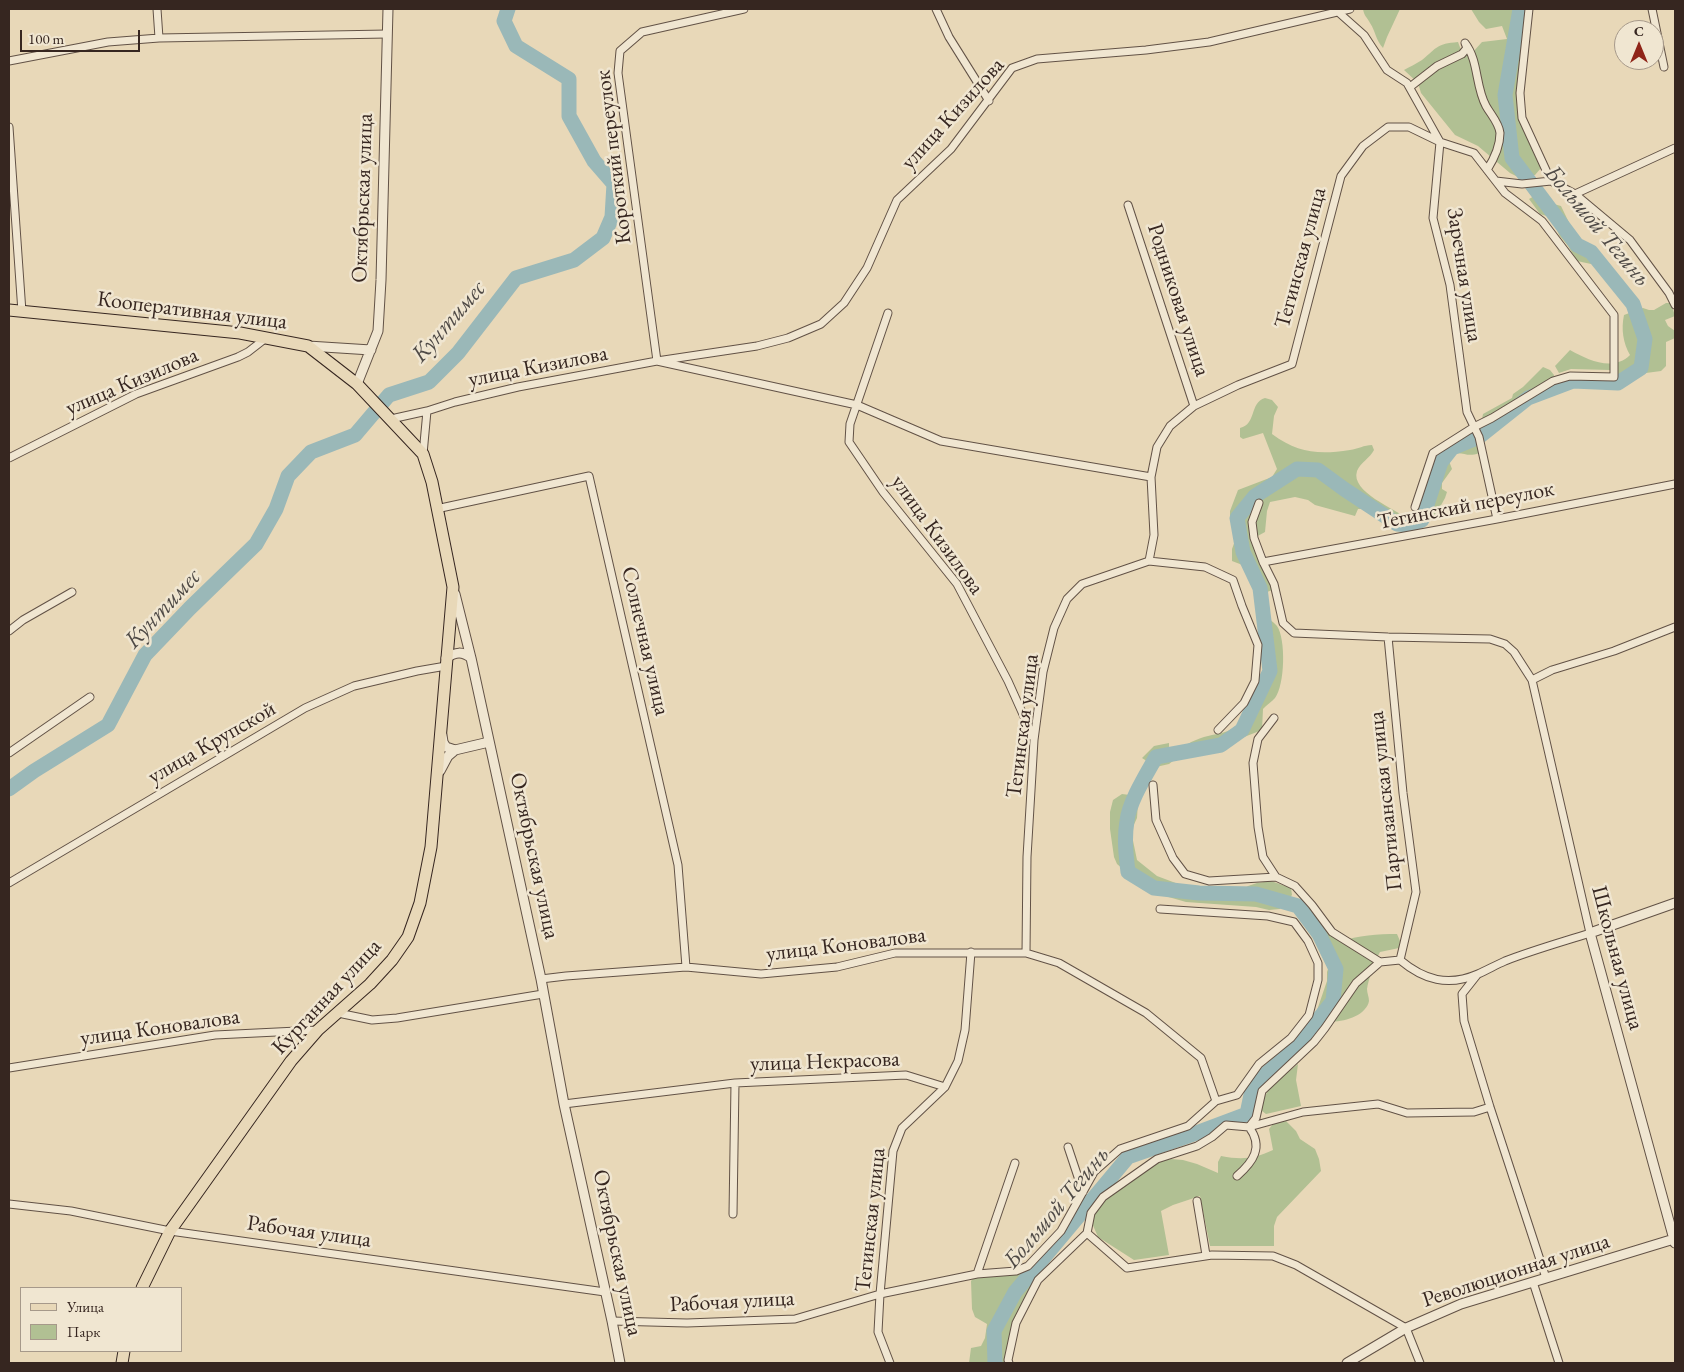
<!DOCTYPE html>
<html>
<head>
<meta charset="utf-8">
<style>
	body { margin:0 }
	#map { position:relative; width:1684px; height:1372px; overflow:hidden; background:#e8d8b8; font-family:"EB Garamond",serif }
	canvas { display:block }
	.frame { position:absolute; inset:0; border:10px solid #362620; pointer-events:none }
	.legend { position:absolute; left:20px; top:1287px; width:162px; height:65px; box-sizing:border-box; background:#f0e6d1; border:1px solid #a6998a; margin:0; padding:6px 9px; list-style:none; font-size:15px; color:#362620 }
	.legend li { display:flex; align-items:center; gap:10px; height:25px }
	.legend b { width:25px; border:1px solid #a6998a }
	.north { position:absolute; left:1614px; top:20px; width:50px; height:50px; box-sizing:border-box; background:#f0e6d1; border:1px solid #a6998a; border-radius:50%; rotate:0deg; font-size:14px; font-weight:700; line-height:20px; text-align:center; color:#362620 }
	.north::after { content:''; display:block; margin:auto; width:18px; height:22px; background:#8f2418; clip-path:polygon(50% 0,100% 100%,50% 72%,0 100%) }
	.scale { position:absolute; left:20px; top:30px; width:120px; height:22px; box-sizing:border-box; border:2px solid #362620; border-top:0; padding-left:6px; font-size:15px; line-height:18px; white-space:nowrap; color:#362620; -webkit-text-stroke:4px #f0e6d1; paint-order:stroke }
</style>
</head>
<body>
<div id="map">
<canvas width="1684" height="1372"></canvas>
<div class="frame"></div>
<ul class="legend">
<li><b style="height:6px;background:#e8d8b8"></b>Улица</li>
<li><b style="height:14px;background:#b1c093"></b>Парк</li>
</ul>
<div class="north">С</div>
<div class="scale">100 m</div>
</div>
<script>
const ctx = document.querySelector('canvas').getContext('2d');
ctx.lineJoin = 'round';
function paint(path, color) { ctx.fillStyle = color; ctx.fill(path, 'evenodd'); }
function trace(path, color, width, dash) { ctx.strokeStyle = color; ctx.lineWidth = width; ctx.lineCap = dash ? 'butt' : 'round'; ctx.setLineDash(dash || []); ctx.stroke(path); }
function write(font, color, halo, rows, align = 'center') {
  ctx.font = font + ' "EB Garamond",serif'; ctx.lineWidth = 5; ctx.setLineDash([]); ctx.textBaseline = 'middle'; ctx.strokeStyle = halo; ctx.fillStyle = color; for (const [text, x, y, turn = 0] of rows) {
    ctx.save(); ctx.translate(x, y); ctx.rotate((+turn || 0) * Math.PI / 180); ctx.textAlign = isNaN(turn) ? turn : align; if (halo) ctx.strokeText(text, 0, 0); ctx.fillText(text, 0, 0); ctx.restore();
  }
}
paint(new Path2D(`
	M1363,9H1400L1387,37L1383,48C1375,39 1376,32 1370,23C1367,17 1364,16 1363,9Z
	M1471,9H1529L1520,93L1522,118L1541,168L1535,175L1518,177L1510,173L1478,146L1455,135L1421,93L1418,83L1404,70C1409,67 1416,64 1422,60C1438,47 1436,44 1458,42L1461,50L1472,53L1482,42L1507,39L1502,26L1486,29L1479,22Z
	M1543,191L1550,203L1561,206L1576,237L1586,247L1593,260L1591,264L1577,261L1568,246L1559,235L1553,218L1540,214L1529,199Z
	M1666,303H1671L1675,316L1665,320L1668,326L1675,331V338L1666,342V366L1661,371L1646,373L1627,384L1610,373V370L1571,369L1559,373L1555,366L1570,350C1588,360 1613,372 1630,355C1623,343 1621,329 1624,315L1643,308L1649,310H1654Z
	M1543,367L1550,370L1554,375L1553,381L1509,410L1503,423L1486,435L1480,429L1483,414L1512,398L1513,394L1523,387Z
	M1265,398L1272,400L1278,407L1274,416L1272,434C1298,453 1318,455 1350,450C1358,449 1364,445 1372,445L1374,450C1370,458 1361,462 1357,471C1350,492 1396,509 1408,519C1434,499 1425,478 1439,452L1458,443L1469,435L1473,434L1480,450L1479,453C1467,458 1464,451 1451,454L1449,461L1452,469L1442,483V489L1447,492L1445,498L1434,518L1413,521L1408,519L1402,528L1397,529L1389,522L1366,509H1358L1355,516L1315,505L1308,500L1295,497L1270,502L1267,511L1265,532L1254,538L1271,583L1272,590L1265,593L1254,586L1245,566L1232,561V549L1236,538L1235,526L1230,516V511L1238,490L1272,477L1277,469L1263,433L1243,439L1240,437V428C1257,424 1249,403 1265,398Z
	M1261,615C1267,618 1272,620 1277,626C1286,639 1285,685 1275,698C1272,702 1266,705 1263,709L1262,730L1239,739L1221,745L1185,752L1169,764L1156,767L1142,758L1154,746L1169,743V749H1181C1188,742 1202,737 1212,735C1217,734 1223,733 1228,731C1240,726 1248,710 1253,698C1256,692 1260,687 1262,681C1269,662 1265,637 1257,620Z
	M1122,794L1130,795L1138,802L1137,818L1131,831L1137,860L1157,876L1189,888L1195,895L1217,900L1231,897L1248,886L1257,883L1271,881L1291,888L1292,895L1280,909L1269,910L1256,907L1186,902L1144,890L1127,877L1124,870L1117,864L1114,857L1110,829V812L1113,800Z
	M1310,907L1328,932L1340,942C1358,935 1378,934 1397,934L1400,941L1399,948L1380,952C1375,961 1368,980 1367,989C1367,993 1369,997 1369,1001C1366,1018 1335,1025 1322,1020C1320,1019 1318,1017 1315,1016L1327,981V972L1329,966C1326,959 1324,950 1320,943C1314,931 1302,923 1298,910Z
	M1298,1064L1296,1080L1301,1106L1266,1114L1262,1111C1260,1090 1284,1076 1298,1064Z
	M1286,1121L1296,1131L1300,1139L1315,1149L1319,1159L1321,1171L1277,1217L1274,1226V1246H1210L1200,1196L1173,1205L1161,1211L1169,1255L1134,1260L1098,1237L1092,1223L1098,1206L1157,1161L1171,1159L1183,1160L1197,1164L1218,1173V1162L1221,1156C1242,1160 1253,1159 1273,1150L1269,1129L1273,1124Z
	M1028,1266L1038,1280L1016,1323L1009,1363H969L971,1348L981,1346L985,1338L987,1324L975,1317L972,1309L971,1281L977,1274Z`), '#b1c093');
trace(new Path2D(`
	M9,789L34,771L108,725L145,655L190,608L256,544L276,509L288,476L311,452L355,435L389,395L429,382L458,353L516,278L574,260L603,238L612,217L614,184L594,161L569,116V79L516,46L504,21L508,9
	M995,1363L994,1331L1015,1292L1128,1157L1191,1135L1247,1114L1253,1085L1295,1049L1333,1001L1336,969L1319,934L1298,906L1256,894L1199,893L1154,888L1128,872C1126,855 1124,839 1127,821C1129,802 1146,775 1156,757L1221,745L1242,730L1270,671L1260,588L1243,552L1237,518L1255,496L1297,469L1318,470L1344,489L1397,524L1410,525L1422,520L1441,462L1452,448L1479,437L1528,398L1573,381L1618,383L1641,368L1645,339L1633,304L1591,252L1577,245L1512,158L1505,95L1520,9`), '#9ab8b8', 15);
const minor = new Path2D(`
	M157,9L159,38
	M744,9L642,32L620,51L618,73L657,361L857,405L941,441L1151,477
	M936,9L949,37L989,101
	M1529,9L1520,93L1522,118L1551,181L1575,194L1630,240L1669,293L1675,305
	M1652,9L1664,67
	M1337,11L1364,35L1387,70L1407,83L1440,142
	M9,61L108,42L159,38L387,34
	M1410,87L1437,66L1462,54L1467,48L1465,43C1479,61 1475,86 1486,106C1491,115 1499,123 1500,133C1500,147 1494,159 1487,170
	M9,127L22,312
	M1440,142L1433,218L1450,285L1467,412L1479,437L1497,519
	M1496,181L1522,184L1551,181
	M1575,194L1675,148
	M1128,205L1194,406
	M888,313L850,424L849,442L883,492L957,584L1008,681L1034,739
	M391,419L427,411
	M423,454L427,411L455,402L518,387L657,361L757,346L788,338L821,324L844,303L867,268L897,200L951,149L1012,68L1037,59L1146,50L1209,42L1350,9
	M9,458L136,394L238,357L248,352L266,338
	M1259,503L1252,522L1254,538L1263,562L1274,584L1283,623L1294,633L1388,637L1490,639L1505,644L1514,652L1532,680L1552,670L1614,651L1675,627
	M436,509L589,476L678,865L686,967
	M1149,561L1205,567L1233,580L1242,606L1258,645L1255,681L1244,703L1218,730
	M1263,562L1497,519L1675,484
	M9,631L23,620L72,592
	M1388,637L1403,793L1416,892L1400,960
	M1274,718L1258,739L1253,763L1258,827L1263,857L1276,877L1295,886L1312,905L1332,932L1380,962
	M9,753L90,697
	M1153,785L1156,820L1173,858L1185,874L1209,881L1276,877
	M9,883L305,708L354,686L417,671L446,666
	M1026,953L1027,857L1034,740L1043,672L1054,628L1067,599L1082,584L1149,561L1154,535L1151,477L1157,447L1170,426L1194,406L1238,385L1292,364L1341,176L1363,146L1388,127H1409L1440,142L1474,153L1505,193L1542,221L1614,315V377L1570,376L1553,381L1492,418L1474,427L1433,453L1415,507
	M1380,962L1400,960C1424,980 1448,987 1478,974C1487,970 1496,965 1505,961C1533,950 1562,942 1590,933L1532,680
	M1380,962L1356,983L1325,1028L1314,1042L1262,1091L1256,1118L1249,1127L1303,1112L1378,1104L1407,1113L1474,1112L1490,1107
	M1477,975L1462,994L1464,1021L1490,1107L1546,1278
	M541,979L566,976L686,967L761,974L837,967L895,953H1026L1059,963L1146,1013L1201,1058L1216,1101
	M338,1013L372,1020L397,1018L543,994
	M9,1068L215,1035L318,1030
	M564,1104L735,1083L906,1075L945,1087
	M1068,1147L1083,1192
	M1237,1176C1253,1162 1264,1147 1249,1127L1226,1125L1212,1137L1197,1146L1157,1159L1103,1197L1091,1213L1087,1233L1127,1268L1212,1255L1273,1256L1296,1265L1406,1328L1420,1363
	M1197,1201L1206,1255
	M9,1204L71,1211L170,1231L605,1292
	M733,1214L735,1083
	M977,1274L1015,1163
	M1533,1282L1559,1363
	M612,1321L687,1323L795,1319L880,1294L977,1274L1016,1271L1028,1266L1061,1231L1094,1172L1120,1149L1188,1126L1216,1101L1237,1095L1259,1064L1291,1038L1309,1015L1318,980V963L1308,941L1294,922L1268,916L1160,909
	M890,1363L878,1332L880,1294L893,1151L902,1128L945,1087L958,1061L965,1030L971,952
	M1009,1363L1008,1360L1016,1323L1038,1280L1087,1233`);
const tertiary = new Path2D(`
	M308,346L371,350
	M357,384L378,331L381,280L388,9
	M455,594L471,658L541,979L564,1104L612,1321L620,1363
	M446,658C456,652 462,651 471,658
	M442,735L443,742L446,747L455,750L489,742
	M440,771L448,756L455,750
	M1675,903L1590,933L1675,1243
	M1347,1363L1406,1328L1461,1304L1674,1239`);
const primary = new Path2D(`
	M9,310L240,333L308,346L357,384L423,454L432,482L453,587L431,847L420,903L408,937L392,960L370,984L318,1030L291,1061L170,1231L142,1288
	M122,1363L124,1351`);
trace(minor, '#625246', 9);
trace(tertiary, '#625246', 11);
trace(primary, '#362620', 13);
trace(minor, '#f0e6d1', 7);
trace(tertiary, '#f0e6d1', 9);
trace(primary, '#e8d8b8', 11);
write('22px', '#362620', '#f0e6d1', [
	["улица Кизилова",953,114,-48],
	["Короткий переулок",614,157,-97],
	["Октябрьская улица",363,198,-88],
	["Тегинская улица",1301,258,-75],
	["Заречная улица",1464,275,81],
	["Родниковая улица",1178,300,72],
	["Кооперативная улица",192,311,7],
	["улица Кизилова",538,367,-11],
	["улица Кизилова",132,382,-23],
	["Тегинский переулок",1466,506,-11],
	["улица Кизилова",937,535,54],
	["Солнечная улица",645,641,77],
	["Тегинская улица",1023,726,-83],
	["улица Крупской",212,743,-30],
	["Партизанская улица",1386,801,-96],
	["Октябрьская улица",534,856,78],
	["улица Коновалова",846,945,-7],
	["Школьная улица",1617,958,75],
	["Курганная улица",327,997,-47],
	["улица Коновалова",160,1028,-8],
	["улица Некрасова",825,1062,-2],
	["Тегинская улица",871,1220,-84],
	["Рабочая улица",309,1232,8],
	["Октябрьская улица",617,1253,78],
	["Революционная улица",1516,1271,-18],
	["Рабочая улица",732,1302,-3]
]);
write('italic 24px', '#4f4a46', '#f0e6d1', [
	["Большой Тегинь",1597,226,50],
	["Кунтимес",449,322,-49],
	["Кунтимес",163,609,-47],
	["Большой Тегинь",1057,1208,-50]
]);
</script>
</body>
</html>
